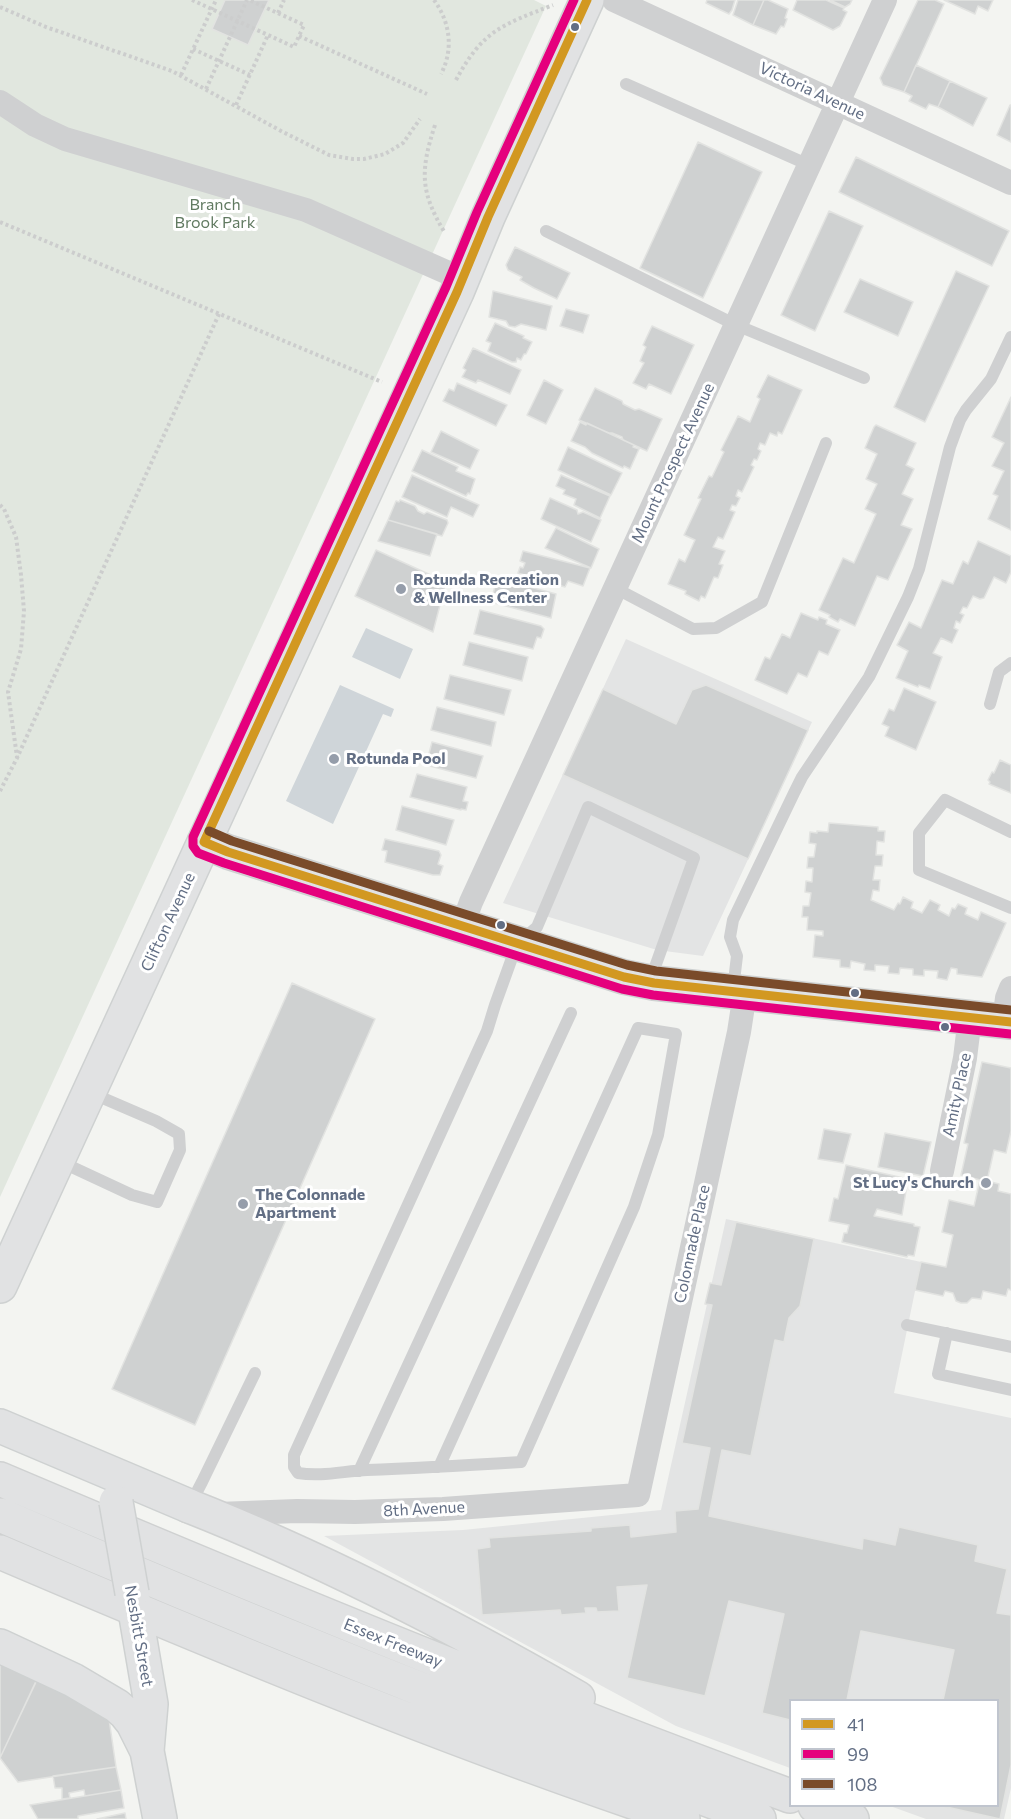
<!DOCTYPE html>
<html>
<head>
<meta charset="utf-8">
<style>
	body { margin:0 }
	#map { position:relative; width:1011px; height:1819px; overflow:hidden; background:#f3f4f1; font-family:Commissioner,sans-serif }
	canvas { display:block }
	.legend { position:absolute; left:789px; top:1699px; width:210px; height:108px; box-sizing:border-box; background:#fff; border:2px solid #c0c5ce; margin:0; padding:8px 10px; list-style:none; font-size:18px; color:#626e84 }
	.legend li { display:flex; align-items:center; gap:12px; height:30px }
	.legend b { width:30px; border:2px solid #c0c5ce }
</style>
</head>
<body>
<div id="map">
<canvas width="1011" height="1819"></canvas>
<ul class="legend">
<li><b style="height:8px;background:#d29821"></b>41</li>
<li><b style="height:8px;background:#e5007d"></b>99</li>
<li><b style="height:8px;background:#7a4b2a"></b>108</li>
</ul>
</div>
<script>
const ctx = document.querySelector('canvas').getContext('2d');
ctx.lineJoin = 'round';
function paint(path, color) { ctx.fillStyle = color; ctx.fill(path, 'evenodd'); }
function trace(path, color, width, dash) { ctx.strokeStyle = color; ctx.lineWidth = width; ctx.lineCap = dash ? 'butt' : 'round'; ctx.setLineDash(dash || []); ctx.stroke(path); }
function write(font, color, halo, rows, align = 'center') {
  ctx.font = font + ' Commissioner,sans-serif'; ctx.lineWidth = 6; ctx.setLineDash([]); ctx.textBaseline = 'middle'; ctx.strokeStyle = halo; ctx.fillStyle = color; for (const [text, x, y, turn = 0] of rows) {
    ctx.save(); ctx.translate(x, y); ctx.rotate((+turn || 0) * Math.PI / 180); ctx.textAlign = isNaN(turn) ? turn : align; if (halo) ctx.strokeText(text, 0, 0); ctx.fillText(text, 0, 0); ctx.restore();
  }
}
paint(new Path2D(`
	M626,639L812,722L703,956L657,950L503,903Z
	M726,1219L921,1262L894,1393L1011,1418V1788L1004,1819H926L890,1806H998V1700H790V1768L676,1726L324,1536L463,1530L661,1510Z`), '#e3e4e4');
paint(new Path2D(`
	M0,0H534L546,6L0,1197Z`), '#e1e7df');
paint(new Path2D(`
	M366,628L413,649L400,679L352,657Z
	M340,685L394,709L391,717L383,714L333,824L286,801Z`), '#cfd5d9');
const building = new Path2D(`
	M225,0H269L248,45L212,29Z
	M707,0H735L732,10L729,14L706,3Z
	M738,0H764L753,25L733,15Z
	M764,0H768L788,9L785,18L787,19L784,27L781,26L776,34L753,25Z
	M797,0H826L844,8L843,10L847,12L840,26L833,30L793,10Z
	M830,0H852L850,4L845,7Z
	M918,0H935L944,4L904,92L883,85L880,78Z
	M944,0H993L988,11L978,6L975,14Z
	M916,65L950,81L938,107L929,104L926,109L909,101L912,96L904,92Z
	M950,81L987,98L973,126L938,107Z
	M1010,105H1011V142L997,135Z
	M698,142L762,172L703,298L640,268Z
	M856,157L1009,231L992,266L839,192Z
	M829,211L863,226L815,331L781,315Z
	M515,247L570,273L557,299L534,288L520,280L522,277L508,270L506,265Z
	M956,271L989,286L925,422L894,407Z
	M860,279L913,302L898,336L844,312Z
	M493,291L552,306L546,330L521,324L515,327L509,326L506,321L489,317Z
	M566,309L589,315L583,333L560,326Z
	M495,323L524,336L523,338L532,342L526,354H524L521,360L517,358L516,362H512L488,351L491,343L486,341Z
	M652,326L694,345L671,394L649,384L646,389L633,383L644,363L640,361L646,347L643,345Z
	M473,348L521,370L510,394L478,380L476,383L462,377L466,370L463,368Z
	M768,375L802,390L782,434L778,432L777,436L770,433L765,445L760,443L758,449L761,451L757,460L754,459L751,465L754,467L742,492L738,490L736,496L740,498L736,506L732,505L730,510L735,512L723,539L718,537L713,547L725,551L719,564L723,565L718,578L714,577L705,598L701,596L699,601L685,594L686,591L668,584L679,559L685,562L695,540L684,535L701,499L698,498L709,476L712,477L724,452L721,450L738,416L750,422L760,399L757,397Z
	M544,380L563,390L546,424L527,415Z
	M457,383L507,405L496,426L443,401L449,389L454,391Z
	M595,388L622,401L623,404L635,410L639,409L662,419L647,451L623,440L622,437L612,433H609L579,420Z
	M1011,397V530L988,519L998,496L993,494L1004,471L992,466L1004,443L992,437Z
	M580,422L586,425L587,423L634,445L633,447L639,449L630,469L624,466L623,468L592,453L585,447L571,441Z
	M876,425L916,443L906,465L914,469L902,494L913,499L901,525L912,529L888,580L877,576L855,626L840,619L838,622L829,617L830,615L819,610L843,558L854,563L876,514L865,509L877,484L866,479L877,454L865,448L874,427Z
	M441,431L479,450L470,469L431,452Z
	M568,447L622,473L611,495L558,470Z
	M422,450L458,467L456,471L475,479L470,494L468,493L466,496L412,471Z
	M412,475L479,505L473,517L451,507L447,517L402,497Z
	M561,475L610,496L600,518L574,505L576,499L563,494L565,490L556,486Z
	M550,498L577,510L578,514L583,512L601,520L591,542L541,519Z
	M400,500L415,506L418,511L424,514L427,512L447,520L448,523L442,536L388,520L396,501L399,502Z
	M388,520L437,534L430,556L378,541Z
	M556,528L599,549L591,568L545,548Z
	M978,541L1011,556V572L1006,583L994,577L984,598L980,599L973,596L967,608L963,607L960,613L964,615L960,623L956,621L954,628L958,630L952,643L941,638L933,653L942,657L930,689L919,685L918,687L896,678L908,651L897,645L909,622L921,628L942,580L953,584L963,561L968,564Z
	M376,550L446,582L433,632L355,596Z
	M523,551L590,568L583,586L568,581L565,587L518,573L520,567L523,568L525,563L520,561Z
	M497,578L556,594L551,618L491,602Z
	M480,610L541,626L544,629L541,638L537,637L533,649L474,634Z
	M801,613L818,620L819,617L827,620L826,624L840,630L828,655L819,651L807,677L798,673L787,694L755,680L765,657L770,659L782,634L790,638Z
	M469,642L528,657L522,681L463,665Z
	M450,675L511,690L504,715L444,699Z
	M706,685L808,730L748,859L563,775L603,689L676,724L692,690Z
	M904,688L936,702L916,750L885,736L889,727L882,724L889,709L894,711Z
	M437,707L496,722L491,746L431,730Z
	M432,742L483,756L476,778L426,765Z
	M1000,760L1011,765V793L989,784L990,782L988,780L992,772L994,773Z
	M417,774L467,787L463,801L468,802L466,810L461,809V810L410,797Z
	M402,806L454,820L446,845L396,830Z
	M829,823L878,827V831H885L884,842L877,841L876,855H883L882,866H875L873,880H880L879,891L873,890L871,900L894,910L898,903L900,904L903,897L913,902L911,908L922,913L930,900L940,905L938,910L949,916L952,908L955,909L958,904L967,908L965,914L978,920L981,912L1006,923L982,977L957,974V969L951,968L947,980L937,978L938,971L924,970V976L913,975V969L900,968L899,974L888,973L889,966L875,965V971L864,970L865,964L851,961L850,968L840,967V960L813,957L815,935L823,936V931L807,930L808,917H802L803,906H809L811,893L805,892L806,881L812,882L813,868H807L808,857H814L816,844L809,843L810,832L817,833V831L828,832Z
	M385,839L439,851L441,855L438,864L443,866L440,875H433L385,862L387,851L382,850Z
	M292,983L375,1019L195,1425L112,1389Z
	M982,1062L1011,1068V1131L1006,1153L994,1150L987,1181L999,1184L998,1191L1011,1194V1290L1008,1289L1006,1296L983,1291L981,1299L972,1298L967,1303H961L956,1301L953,1293L945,1291L943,1296L915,1290L921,1262L946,1267L953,1235L942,1232L949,1200L974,1206L980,1180L961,1175L968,1144L964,1143Z
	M824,1129L851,1134L843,1163L818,1159Z
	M885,1133L931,1142L923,1176L878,1167Z
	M846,1165L908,1179L902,1215L877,1209L874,1216L914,1224V1226L920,1227L914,1256L908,1255L907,1257L842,1242L844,1233H847L849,1225L829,1221L834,1198L838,1199Z
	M736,1222L814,1239L800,1306L789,1318L784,1342L775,1340L751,1456L722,1450L709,1516L862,1549L863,1538L895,1545L899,1527L978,1545L975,1561L1007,1569L997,1613L1011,1615V1765L1000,1819L942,1806H998V1700H943L954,1650L861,1631L847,1700H790V1720L762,1713L784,1614L729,1601L705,1696L627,1678L647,1585L617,1587L619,1611L597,1612L596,1608H585L586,1613L561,1615L560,1610L482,1615L477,1549L490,1547L489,1538L591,1531V1528L630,1525L631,1537L676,1532L675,1511L698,1509L710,1448L682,1443L712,1305L705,1304L710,1283L721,1285Z
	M0,1663L37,1680L0,1758Z
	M37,1679L109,1719L116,1767L18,1782L0,1758Z
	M116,1767L121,1790L85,1796L84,1790L69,1793L70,1798L62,1799V1788H55L53,1776Z
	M121,1790L124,1808L78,1816V1819H38L30,1805Z
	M125,1813L126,1819H97Z`);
paint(building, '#cfd1d1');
trace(building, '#e2e3e1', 1.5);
const secondary = new Path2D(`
	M204,842L228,852L624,977L654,983L1011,1022
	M0,1286L457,292L488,217L587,0
	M0,1426L189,1506
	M132,1593L151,1704L147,1751L160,1819
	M0,1646L73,1680L117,1706L125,1713L133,1723L147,1751`);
const highway = new Path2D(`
	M0,1479C262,1590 524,1698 790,1796
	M189,1506C323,1559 453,1626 578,1698
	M0,1515C250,1623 503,1724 759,1819
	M0,1552C225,1648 451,1742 683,1819
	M815,1806L852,1819`);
trace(secondary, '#ced1d1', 36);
trace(highway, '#cfd1d1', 36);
trace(new Path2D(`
	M192,0L294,47L304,25L249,0
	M434,0C450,22 454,49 441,74
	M0,7L46,27L172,71L281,131L329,155L353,159H364L385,154L403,143L420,119
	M278,13L284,0
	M299,36L427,94
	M193,49L250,75
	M181,75L216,0
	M456,80C483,30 502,25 553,5
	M206,89L247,0
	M236,105L268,35
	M435,125C420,171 420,192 445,233
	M0,222L382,382
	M0,505L4,509L16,537L21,575L24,611L21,649L8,692L17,757
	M0,791L17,758L219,314`), '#cccdcd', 4, [3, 3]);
trace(new Path2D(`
	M626,84L809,165
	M546,231L736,325L864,378
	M615,588L693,629L716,628L762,602L826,443
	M990,704L999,672L1011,663
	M1011,832L945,800L919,833V870L1011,908
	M733,989L737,956L730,937L733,920L794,793L802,777L869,677L908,597L919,569L950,447L960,420L966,410L991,379L1011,337
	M59,1161L132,1195L157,1202L180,1150L179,1134L156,1121L91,1093
	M907,1325L1011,1347
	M947,1333L938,1374L1011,1390
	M439,1467L638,1028L676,1034L658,1135L634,1207L521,1462C470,1465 418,1468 367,1470C344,1471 321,1477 298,1473L294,1467V1455L487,1031L495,1005L517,944L537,927L588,807L694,858L650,981
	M359,1471L571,1013
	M190,1505L202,1482L255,1373`), '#cfd0d1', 12);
trace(new Path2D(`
	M614,0L1011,183
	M0,102L35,125L65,139L306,210L462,279
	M462,927L471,902L885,0
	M1004,1021L1007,998L1011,988
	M942,1171L965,1058L970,1017
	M218,1514L297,1511L355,1512L443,1509L638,1495L739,1032L745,993`), '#cfd0d1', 24);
trace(secondary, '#e1e2e3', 33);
trace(highway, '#e1e2e3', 33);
const secondaryBridge = new Path2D(`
	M116,1502L132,1593`);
trace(secondaryBridge, '#ced1d1', 36, []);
trace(secondaryBridge, '#e1e2e3', 33);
trace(new Path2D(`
	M587,0L488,217L457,292L204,842L228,852L624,977L654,983L1011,1022`), '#d29821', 9);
trace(new Path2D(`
	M574,0L477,212L446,287L193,837V846L198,853L224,863L622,989L653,995L1010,1034`), '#e5007d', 9);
trace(new Path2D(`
	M209,831L232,841L627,965L656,971L1011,1010`), '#7a4b2a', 9);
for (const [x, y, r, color] of [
	[575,27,5,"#626e84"],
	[401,589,6,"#959daa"],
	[334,759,6,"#959daa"],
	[501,925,5,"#626e84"],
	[855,993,5,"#626e84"],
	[945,1027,5,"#626e84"],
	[986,1183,6,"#959daa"],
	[243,1204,6,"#959daa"]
]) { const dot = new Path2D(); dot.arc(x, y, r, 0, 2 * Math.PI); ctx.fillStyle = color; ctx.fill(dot); trace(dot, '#fff', 2); }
write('16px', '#626e84', '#fff', [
	["Victoria Avenue",812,91,25],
	["Mount Prospect Avenue",673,463,-65],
	["Clifton Avenue",168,922,-65],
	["Amity Place",957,1095,-78],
	["Colonnade Place",692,1244,-78],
	["8th Avenue",424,1509,-3],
	["Nesbitt Street",139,1636,80],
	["Essex Freeway",393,1643,22]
]);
write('16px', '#617a61', '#fff', [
	["Branch",215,205],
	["Brook Park",215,223]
]);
write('bold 16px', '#626e84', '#fff', [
	["Rotunda Recreation",413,580],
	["& Wellness Center",413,598],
	["Rotunda Pool",346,759],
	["St Lucy's Church",974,1183,"right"],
	["The Colonnade",255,1195],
	["Apartment",255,1213]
], 'left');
</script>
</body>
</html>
